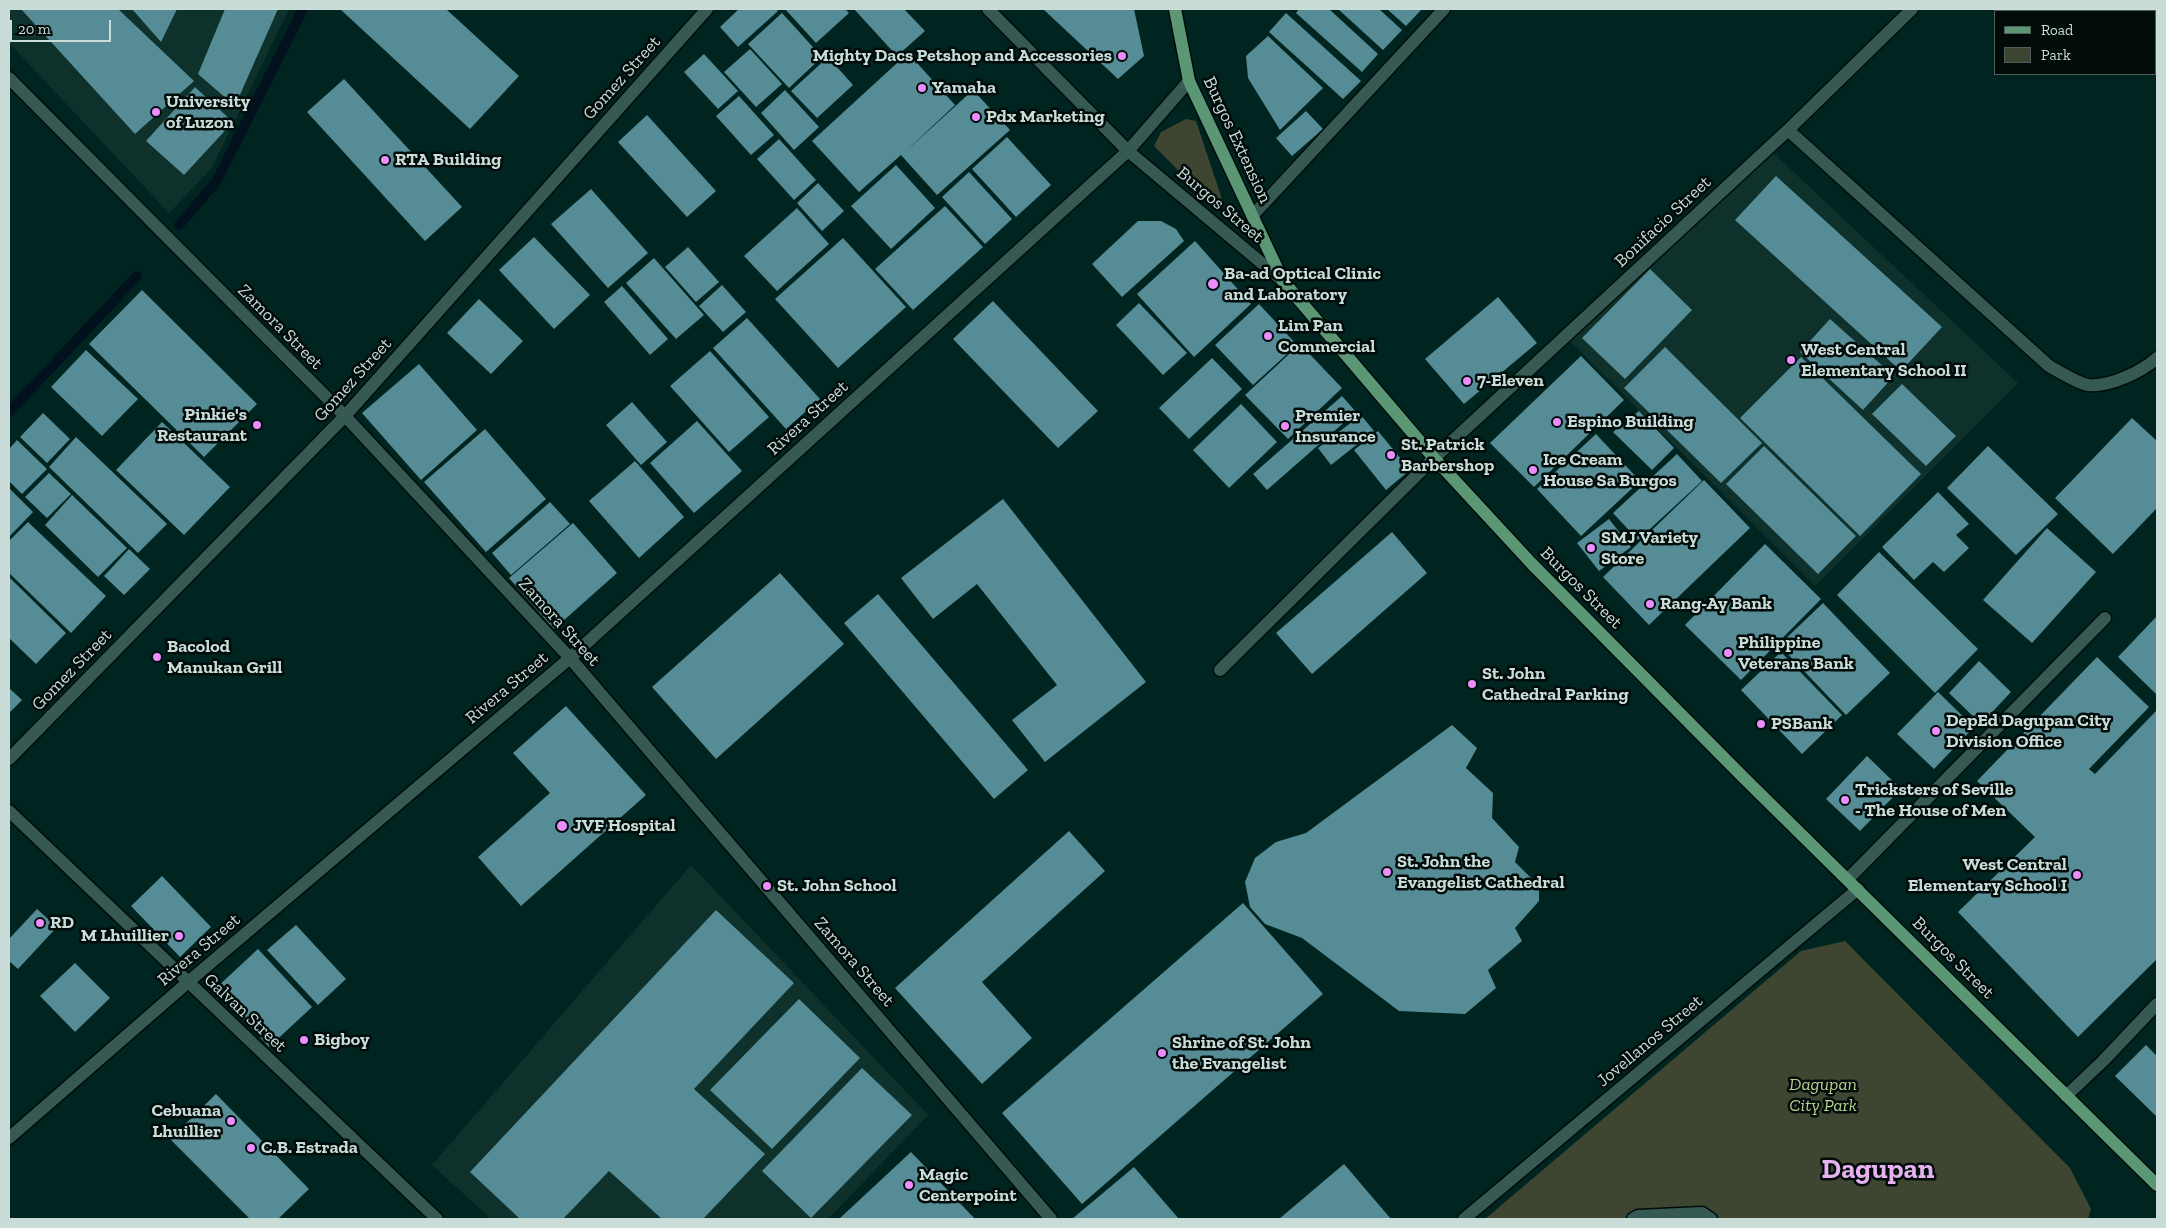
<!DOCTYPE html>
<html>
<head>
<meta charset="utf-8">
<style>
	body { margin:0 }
	#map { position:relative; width:2166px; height:1228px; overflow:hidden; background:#002520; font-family:"Zilla Slab",serif }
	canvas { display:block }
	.frame { position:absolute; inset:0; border:10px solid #c9dcd8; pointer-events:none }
	.legend { position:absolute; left:1994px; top:10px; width:162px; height:65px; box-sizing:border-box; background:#010b09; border:1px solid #515f5c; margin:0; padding:6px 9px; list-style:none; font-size:15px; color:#c9dcd8 }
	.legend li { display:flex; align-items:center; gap:10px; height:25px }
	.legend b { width:25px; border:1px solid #515f5c }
	.scale { position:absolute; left:10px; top:20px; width:101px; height:22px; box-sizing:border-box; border:2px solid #c9dcd8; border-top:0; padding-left:6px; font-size:15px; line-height:18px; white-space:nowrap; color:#c9dcd8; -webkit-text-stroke:4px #010b09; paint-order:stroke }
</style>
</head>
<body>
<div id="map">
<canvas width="2166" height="1228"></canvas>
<div class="frame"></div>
<ul class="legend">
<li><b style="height:6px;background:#5b9675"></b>Road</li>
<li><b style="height:14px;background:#3e4631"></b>Park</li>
</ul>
<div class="scale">20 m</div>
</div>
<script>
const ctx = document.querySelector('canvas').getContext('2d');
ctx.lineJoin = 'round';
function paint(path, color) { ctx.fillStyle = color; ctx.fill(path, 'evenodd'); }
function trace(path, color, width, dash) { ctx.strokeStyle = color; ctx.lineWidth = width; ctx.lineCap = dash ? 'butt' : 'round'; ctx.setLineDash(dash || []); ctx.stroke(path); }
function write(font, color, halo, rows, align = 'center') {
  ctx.font = font + ' "Zilla Slab",serif'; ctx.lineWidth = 5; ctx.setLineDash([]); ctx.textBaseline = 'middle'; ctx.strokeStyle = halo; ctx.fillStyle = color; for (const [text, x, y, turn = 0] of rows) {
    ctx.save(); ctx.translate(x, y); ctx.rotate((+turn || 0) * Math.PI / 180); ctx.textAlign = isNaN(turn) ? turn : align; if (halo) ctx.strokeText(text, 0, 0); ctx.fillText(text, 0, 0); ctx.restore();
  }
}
paint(new Path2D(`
	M9,9H289L212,168L169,213L9,43Z
	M1767,147L2018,383L1815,586L1565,336Z
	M691,865L928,1115L828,1219H491L432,1165Z`), '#0e312c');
paint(new Path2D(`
	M1186,119L1196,121L1222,199L1217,201L1182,174L1154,146L1161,132Z
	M1845,941L2070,1168L2091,1209L2088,1219H1485L1801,951Z`), '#3e4631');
trace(new Path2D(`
	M179,225L216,182L303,9
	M9,412L137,276`), '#01121e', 10);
paint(new Path2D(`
	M21,9H118L194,81L135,134Z
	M132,9H177L161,42Z
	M225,9H278L235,106L198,74Z
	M340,9H446L519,76L470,129Z
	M739,9H776L778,11L738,47L720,27Z
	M785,9H845L849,13L816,43Z
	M854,9H904L925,31L897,56Z
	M1043,9H1134L1144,56L1118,79Z
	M1299,9H1329L1378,54L1362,72L1296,13Z
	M1338,9H1379L1402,30L1383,50Z
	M1387,9H1422L1406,26Z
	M782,13L822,57L789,88L748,44Z
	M1286,13L1361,81L1343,99L1269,32Z
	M1268,36L1323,88L1280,130L1248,78L1246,56Z
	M750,49L782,84L756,107L724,72Z
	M908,53L955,105L904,153L973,90L1010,130L937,195L901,155L859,192L812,141Z
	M704,54L738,91L718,109L684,72Z
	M828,57L853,85L817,118L791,91Z
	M344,79L462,207L425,241L307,112Z
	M195,87L233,122L184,175L146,141Z
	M785,90L819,127L794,150L761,113Z
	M739,96L774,135L751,155L716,116Z
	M1306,111L1323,129L1292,156L1276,138Z
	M647,115L716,191L687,217L618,142Z
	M1007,137L1051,185L1016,217L972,169Z
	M779,139L816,180L794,200L757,159Z
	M896,165L935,208L891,249L851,206Z
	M969,172L1012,219L985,244L942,197Z
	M1776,176L1942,327L1901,371L1735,220Z
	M818,183L844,211L822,231L797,203Z
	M591,189L648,253L608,288L551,224Z
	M945,206L983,247L913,310L875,269Z
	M797,208L829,244L777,291L744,256Z
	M1138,221H1161L1176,229L1184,241L1122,297L1092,264Z
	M534,237L590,295L554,329L499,270Z
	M843,238L906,307L838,368L775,299Z
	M1195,241L1251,304L1194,357L1137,294Z
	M688,247L719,282L696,302L665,267Z
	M654,258L704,315L676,339L626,283Z
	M1650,269L1692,310L1625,379L1582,338Z
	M722,285L746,312L723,332L699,306Z
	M622,286L668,339L650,355L604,302Z
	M142,290L257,404L204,457L89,344Z
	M1498,297L1537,343L1464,404L1425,359Z
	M479,299L523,341L491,374L447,333Z
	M993,301L1098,411L1058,448L953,339Z
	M1139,303L1187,353L1163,375L1116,325Z
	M1259,304L1297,345L1253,385L1215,345Z
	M747,318L820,399L786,429L713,348Z
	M1830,319L1894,376L1863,410L1800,352Z
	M1300,344L1342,388L1288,439L1245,395Z
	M1665,347L1762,443L1721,483L1624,388Z
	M86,350L138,399L102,436L51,387Z
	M710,351L769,417L729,452L670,386Z
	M1581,356L1624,400L1534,487L1490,443Z
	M1801,357L1921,474L1860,536L1740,418Z
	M1212,358L1242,389L1189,439L1159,408Z
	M419,364L477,430L421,480L362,413Z
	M1902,384L1956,436L1926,466L1872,414Z
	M1342,396L1356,412L1267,490L1253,474Z
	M632,402L667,442L641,465L606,425Z
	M1241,404L1277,442L1229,488L1193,450Z
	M1639,411L1674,448L1652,470L1613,432Z
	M43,413L70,439L47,463L20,437Z
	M1361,415L1374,431L1331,465L1318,448Z
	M2132,418L2157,441V508L2113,554L2055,498Z
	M697,421L742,471L694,513L650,463Z
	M162,422L230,487L184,535L116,470Z
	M485,429L546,499L486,552L424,482Z
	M1378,431L1410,470L1386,490L1354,450Z
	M1596,434L1640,481L1581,536L1537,489Z
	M76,437L167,524L138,553L49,467Z
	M17,440L47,469L22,494L9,481V449Z
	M1764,446L1856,536L1818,574L1726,484Z
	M1988,446L2058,514L2016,555L1947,488Z
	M1677,454L1702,481L1638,540L1613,513Z
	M635,461L684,517L639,558L589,501Z
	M49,473L71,494L47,518L25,497Z
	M1704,480L1750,528L1649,625L1603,577Z
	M9,488L33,512L9,537Z
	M1938,492L1969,524L1956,535L1969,548L1944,572L1933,562L1914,580L1882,547Z
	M72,495L127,548L98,577L45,525Z
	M1003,499L1146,682L1045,762L1012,720L1057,685L977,584L933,619L901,578Z
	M550,502L570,524L511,575L492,553Z
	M1609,519L1631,547L1599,571L1577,543Z
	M28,522L106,596L71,633L9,573V541Z
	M573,523L617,573L554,629L509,578Z
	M2047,528L2096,572L2032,643L1983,600Z
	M1392,532L1427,573L1312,674L1276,633Z
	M1765,544L1821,599L1741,680L1685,625Z
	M129,549L150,569L124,595L104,576Z
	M1879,552L1978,649L1935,693L1837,595Z
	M780,573L844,644L716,759L652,687Z
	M9,577L66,633L36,664L9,638Z
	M878,594L1028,770L994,799L844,623Z
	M1823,603L1890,673L1846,715L1779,645Z
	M2157,616V693L2156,694L2118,657Z
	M1781,652L1842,715L1802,754L1741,690Z
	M2097,657L2149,707L2089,769L2095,774L2157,710V959L2078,1037L1958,912L2035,837L1977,781Z
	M1979,661L2011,692L1981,724L1949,693Z
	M9,688L22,700L9,713Z
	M1938,692L1974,727L1934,769L1897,734Z
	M566,706L646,795L521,906L478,857L550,793L513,753Z
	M1452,725L1477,748L1466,768L1493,793L1492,818L1519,847L1515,862L1539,886V901L1515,928L1522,941L1488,970L1496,988L1465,1014L1399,1011L1302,938L1265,924L1250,907L1245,882L1255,858L1276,842L1306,833Z
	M1867,756L1901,789L1860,831L1826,799Z
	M1069,831L1105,871L982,982L1032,1038L982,1084L895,988Z
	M162,876L211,927L180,957L131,906Z
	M1243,903L1323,994L1082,1204L1002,1113Z
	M37,909L57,927L18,969L9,961V939Z
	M716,910L794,983L694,1089L765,1154L703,1219H662L609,1171L563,1219H520L470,1172Z
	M296,925L346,979L318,1005L267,950Z
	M258,949L312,1007L269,1047L215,989Z
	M75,963L110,998L75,1032L40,996Z
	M799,999L860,1058L772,1149L710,1090Z
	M2146,1045L2157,1056V1117L2115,1076Z
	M862,1068L912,1115L811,1218L762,1171Z
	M216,1094L309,1189L278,1219H250L170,1139Z
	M911,1152L975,1219H839Z
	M1344,1164L1391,1219H1279Z
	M1134,1167L1179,1219H1072Z`), '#558c95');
const minor = new Path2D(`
	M988,9L1128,151L1283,281
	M9,78L345,416L570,658L1051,1219
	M1788,130L2049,366C2058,371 2079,384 2088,385C2110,387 2141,372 2157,358
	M1253,215L1444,9
	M1220,670L1434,458L1788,130L1912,9
	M9,759L345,416L707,9
	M9,811L437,1219
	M1848,879L2105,618
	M2066,1096L2103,1061L2157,1004
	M9,1138L187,983L570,658L1128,151L1189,81
	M1464,1219L1858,889
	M1633,1219L1638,1216L1702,1213L1711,1219`);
const major = new Path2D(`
	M1175,9L1189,81L1283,281L1434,458L1532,564L1743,777L2157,1185`);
trace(minor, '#000d09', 15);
trace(major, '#000d09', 15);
trace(minor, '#365953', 12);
trace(major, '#5b9675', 12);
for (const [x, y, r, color] of [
	[1122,56,5,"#eb8dfc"],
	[922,88,5,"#eb8dfc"],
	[156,112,5,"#eb8dfc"],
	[976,117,5,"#eb8dfc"],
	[385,160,5,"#eb8dfc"],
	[1213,284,6,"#eb8dfc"],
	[1268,336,5,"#eb8dfc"],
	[1791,360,5,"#eb8dfc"],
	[1467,381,5,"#eb8dfc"],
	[1557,422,5,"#eb8dfc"],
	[257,425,5,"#eb8dfc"],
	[1285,426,5,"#eb8dfc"],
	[1391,455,5,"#eb8dfc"],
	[1533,470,5,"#eb8dfc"],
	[1591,548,5,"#eb8dfc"],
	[1650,604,5,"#eb8dfc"],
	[1728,653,5,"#eb8dfc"],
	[157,657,5,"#eb8dfc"],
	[1472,684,5,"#eb8dfc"],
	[1761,724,5,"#eb8dfc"],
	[1936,731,5,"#eb8dfc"],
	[1845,800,5,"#eb8dfc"],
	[562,826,6,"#eb8dfc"],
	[1387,872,5,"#eb8dfc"],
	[2077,875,5,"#eb8dfc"],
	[767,886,5,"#eb8dfc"],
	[40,923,5,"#eb8dfc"],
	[179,936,5,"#eb8dfc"],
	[304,1040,5,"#eb8dfc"],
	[1162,1053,5,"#eb8dfc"],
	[231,1121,5,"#eb8dfc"],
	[251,1148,5,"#eb8dfc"],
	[909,1185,5,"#eb8dfc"]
]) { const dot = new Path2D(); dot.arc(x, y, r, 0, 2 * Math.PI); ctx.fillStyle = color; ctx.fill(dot); trace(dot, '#010b09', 2); }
write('bold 18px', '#c9dcd8', '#010b09', [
	["Mighty Dacs Petshop and Accessories",1112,56,"right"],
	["Yamaha",932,88],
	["University",166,102],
	["of Luzon",166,123],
	["Pdx Marketing",986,117],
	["RTA Building",395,160],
	["Ba-ad Optical Clinic",1224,274],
	["and Laboratory",1224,295],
	["Lim Pan",1278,326],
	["Commercial",1278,347],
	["West Central",1801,350],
	["Elementary School II",1801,371],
	["7-Eleven",1477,381],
	["Pinkie's",247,415,"right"],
	["Restaurant",247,436,"right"],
	["Premier",1295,416],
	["Insurance",1295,437],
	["Espino Building",1567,422],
	["St. Patrick",1401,445],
	["Barbershop",1401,466],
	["Ice Cream",1543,460],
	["House Sa Burgos",1543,481],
	["SMJ Variety",1601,538],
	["Store",1601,559],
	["Rang-Ay Bank",1660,604],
	["Philippine",1738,643],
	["Veterans Bank",1738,664],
	["Bacolod",167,647],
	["Manukan Grill",167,668],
	["St. John",1482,674],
	["Cathedral Parking",1482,695],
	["DepEd Dagupan City",1946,721],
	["Division Office",1946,742],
	["PSBank",1771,724],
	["Tricksters of Seville",1855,790],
	["- The House of Men",1855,811],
	["JVF Hospital",573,826],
	["St. John the",1397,862],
	["Evangelist Cathedral",1397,883],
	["West Central",2067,865,"right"],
	["Elementary School I",2067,886,"right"],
	["St. John School",777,886],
	["RD",50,923],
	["M Lhuillier",169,936,"right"],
	["Bigboy",314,1040],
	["Shrine of St. John",1172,1043],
	["the Evangelist",1172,1064],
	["Cebuana",221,1111,"right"],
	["Lhuillier",221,1132,"right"],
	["C.B. Estrada",261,1148],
	["Magic",919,1175],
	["Centerpoint",919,1196]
], 'left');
write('18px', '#c9dcd8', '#010b09', [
	["Gomez Street",622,78,-48],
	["Burgos Extension",1237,140,65],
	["Burgos Street",1220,205,40],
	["Bonifacio Street",1663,222,-43],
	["Zamora Street",280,327,45],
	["Gomez Street",353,380,-48],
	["Rivera Street",808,418,-42],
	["Burgos Street",1581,588,45],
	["Zamora Street",559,622,48],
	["Gomez Street",72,670,-46],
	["Rivera Street",507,688,-40],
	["Rivera Street",199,950,-40],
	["Burgos Street",1953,958,45],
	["Zamora Street",854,962,49],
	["Galvan Street",245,1013,43],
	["Jovellanos Street",1650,1041,-40]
]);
write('italic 18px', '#b8d190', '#010b09', [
	["Dagupan",1823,1085],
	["City Park",1823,1106]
]);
write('bold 28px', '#e5b2ef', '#010b09', [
	["Dagupan",1878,1170]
]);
</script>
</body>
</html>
